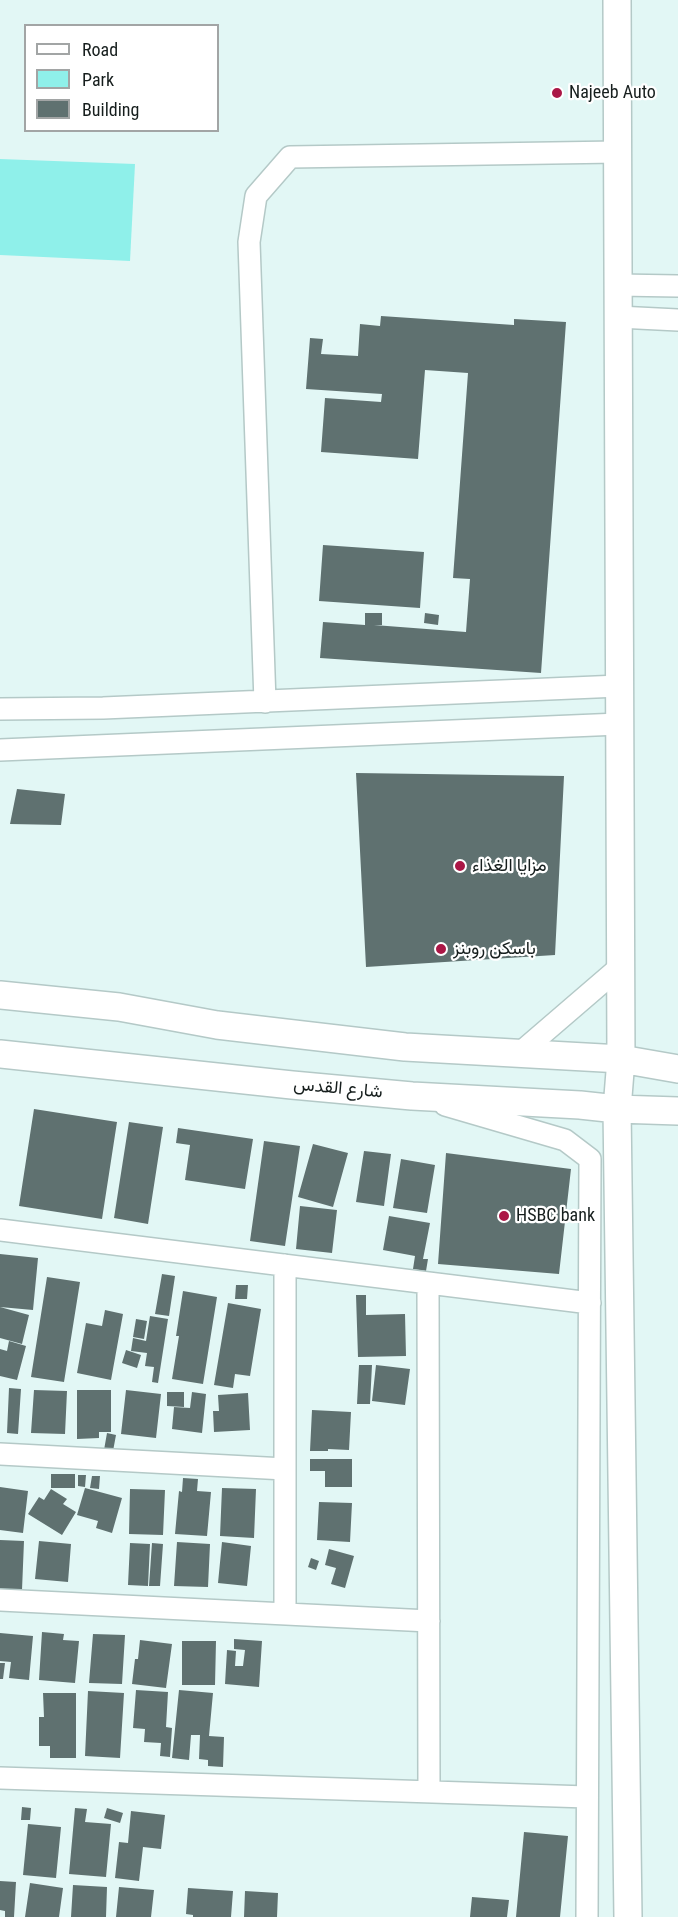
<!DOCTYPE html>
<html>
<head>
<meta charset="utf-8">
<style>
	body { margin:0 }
	#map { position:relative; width:678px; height:1917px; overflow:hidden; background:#e2f7f5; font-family:"Roboto Condensed",sans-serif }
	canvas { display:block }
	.legend { position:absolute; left:24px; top:24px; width:195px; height:108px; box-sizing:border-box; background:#fff; border:2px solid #a2a5a5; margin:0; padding:8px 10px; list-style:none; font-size:18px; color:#161e1d }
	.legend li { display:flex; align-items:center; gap:12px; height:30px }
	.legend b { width:30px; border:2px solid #a2a5a5 }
</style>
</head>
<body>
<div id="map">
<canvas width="678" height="1917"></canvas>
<ul class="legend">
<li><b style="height:8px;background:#fff"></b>Road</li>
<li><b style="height:16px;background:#8ff0ea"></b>Park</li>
<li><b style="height:16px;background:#5f7170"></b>Building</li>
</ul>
</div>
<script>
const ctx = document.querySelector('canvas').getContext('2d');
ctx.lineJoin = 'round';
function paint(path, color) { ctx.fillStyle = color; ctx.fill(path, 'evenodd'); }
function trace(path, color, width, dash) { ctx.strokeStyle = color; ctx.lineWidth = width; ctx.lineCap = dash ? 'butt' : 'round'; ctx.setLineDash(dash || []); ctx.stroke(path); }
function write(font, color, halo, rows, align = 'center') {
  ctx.font = font + ' "Roboto Condensed",Vazirmatn,sans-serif'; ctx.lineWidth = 4.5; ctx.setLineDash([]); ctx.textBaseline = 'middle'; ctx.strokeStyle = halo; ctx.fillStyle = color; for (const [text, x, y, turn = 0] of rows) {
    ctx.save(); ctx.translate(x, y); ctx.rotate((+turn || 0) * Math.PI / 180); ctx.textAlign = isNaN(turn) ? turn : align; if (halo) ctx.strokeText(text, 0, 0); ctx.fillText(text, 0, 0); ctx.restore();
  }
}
paint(new Path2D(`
	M0,159L135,164L130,261L0,255Z`), '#8ff0ea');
paint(new Path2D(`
	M381,316L514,325V319L566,322L541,673L320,658L323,622L365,625V613H382V625H374L466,632L470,579L453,578L468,373L425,370L418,459L321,452L325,398L381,402L382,394L306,389L310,338L323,339L321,354L358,356L360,324L380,326Z
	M323,545L424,552L420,608L319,601Z
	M425,613L439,615L438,625L424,623Z
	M356,773L564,776L555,955L366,967Z
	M17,789L65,794L61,825L10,824Z
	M34,1109L117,1122L102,1219L19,1206Z
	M129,1122L163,1127L148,1224L114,1218Z
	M178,1128L253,1139L245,1189L185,1180L190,1145L176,1143Z
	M264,1141L300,1146L285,1246L250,1241Z
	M313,1144L348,1153L333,1207L298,1197Z
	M364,1151L391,1154L384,1206L356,1202Z
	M446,1153L571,1169L559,1274L438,1264Z
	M401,1159L435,1165L427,1213L393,1208Z
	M300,1206L337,1210L332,1253L296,1249Z
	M389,1216L430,1223L423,1259H428L426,1271L413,1269L415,1256L383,1250Z
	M0,1254L38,1258L33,1310L0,1307Z
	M162,1274L175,1276L169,1316L155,1314Z
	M47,1277L80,1282L64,1382L31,1377Z
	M236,1285H248L247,1299H235Z
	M183,1291L217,1297L203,1384L172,1379L179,1336H176Z
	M356,1295H366V1315L405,1314L406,1356L358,1357Z
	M228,1303L261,1309L250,1376L235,1374L233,1388L214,1385Z
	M0,1307L29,1315L22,1344L0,1338Z
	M105,1310L123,1314L111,1380L77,1373L86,1323L102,1326Z
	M150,1316L168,1319L158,1383L152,1382L154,1367L145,1366L147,1353L131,1351L133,1338L146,1341Z
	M136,1319L147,1321L144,1339L133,1337Z
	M9,1341L26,1346L17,1380L0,1376V1349L7,1351Z
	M126,1350L141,1355L137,1368L122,1363Z
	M359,1365H372L370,1404H357Z
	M376,1365L410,1369L405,1405L372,1401Z
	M9,1388L21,1389L18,1434L7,1433Z
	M34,1390L67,1391L65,1434L31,1433Z
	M77,1390H111V1432H99V1438L77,1439Z
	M126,1390L161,1394L156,1438L121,1434Z
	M167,1392H184V1407L167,1406Z
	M192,1392L206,1394L202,1433L172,1429L174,1407L190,1408Z
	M248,1393L250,1430L214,1432L213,1411H219L218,1395Z
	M312,1410L351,1412L349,1450L328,1449V1451H310Z
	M107,1433L116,1435L113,1451L104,1450Z
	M310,1459H352V1487H325V1471H310Z
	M51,1474H75V1488H51Z
	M78,1475H86L85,1487L78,1486Z
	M92,1476H100L99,1489L90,1488Z
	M183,1478L198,1479L197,1491L211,1492L207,1536L175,1534L179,1491L182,1492Z
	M0,1487L28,1491L23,1533L0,1530Z
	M85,1488L122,1498L112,1533L96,1528L98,1521L77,1515Z
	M222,1488L256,1489L254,1538L220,1536Z
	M51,1489L67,1499L63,1504L76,1512L62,1535L28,1514L39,1497L44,1500Z
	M130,1489L165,1490L163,1535L129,1534Z
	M319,1502L352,1503L350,1542L317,1540Z
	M0,1540L24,1541L22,1590L0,1589Z
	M39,1541L71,1544L68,1582L35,1579Z
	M177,1542L210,1544L208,1587L174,1586Z
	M222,1542L251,1546L247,1586L218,1583Z
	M130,1543L150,1544L148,1586L128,1585Z
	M152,1543L163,1544L160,1586H149Z
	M329,1549L354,1556L345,1588L331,1584L336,1568L325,1565Z
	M311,1558L319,1561L316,1570L308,1567Z
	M42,1632L64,1634L63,1640L79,1641L75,1683L39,1680Z
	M0,1633L33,1636L29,1680L9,1678L11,1662L0,1661Z
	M93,1634L125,1635L122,1684L89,1683Z
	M234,1639L262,1641L259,1687L225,1684L227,1650L236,1651L235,1666H243L245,1650L234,1649Z
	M140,1640L172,1644L166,1688L132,1684L135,1659H138Z
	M182,1641H216L215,1685H182Z
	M0,1663H5L3,1679H0Z
	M136,1690L168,1692L166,1727L172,1728L170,1757L160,1756L161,1743L144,1742L145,1729L133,1728Z
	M179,1690L213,1693L209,1736L224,1737L223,1767L208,1766V1760L199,1759L200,1735H191L189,1760L172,1758Z
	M88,1691L124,1693L120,1758L85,1756Z
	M43,1693H76V1758H50V1746H39V1717H44Z
	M22,1807L31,1808L30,1820H21Z
	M75,1808L87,1809L85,1822L111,1824L106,1877L69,1874Z
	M107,1808L123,1813L120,1823L104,1818Z
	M131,1811L165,1815L161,1849L143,1847L139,1881L115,1878L119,1842L128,1843Z
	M28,1824L61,1827L56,1878L23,1875Z
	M524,1832L568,1836L560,1917H516Z
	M0,1881L16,1882L14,1917H5V1911L0,1910Z
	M30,1883L63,1888L59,1917H25Z
	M73,1885L107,1887L106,1917H71Z
	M119,1887L154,1890L151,1917H116Z
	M188,1888L233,1891L231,1917H193V1915L186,1914Z
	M245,1891L278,1893L277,1917H244Z
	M472,1897L509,1900L507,1917H470Z`), '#5f7170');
const minor = new Path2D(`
	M618,285L678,286
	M618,317L678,320
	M265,702L249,242L256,196L290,157L617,152
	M0,709L103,708L619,686
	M0,750L619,724
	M520,1053L620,967
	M445,1105L565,1140L590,1159L587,1917
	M0,1230L590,1303
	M428,1283L429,1792
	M0,1454L285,1469
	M0,1600L429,1621
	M285,1614V1265
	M0,1778L587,1797`);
const major = new Path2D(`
	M617,0L621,1059L617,1109L628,1917
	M0,995L119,1007L217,1025L405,1047L621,1059L678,1069
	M0,1054L292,1085L412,1096L580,1105L617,1109L678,1111`);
trace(minor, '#b4c9c7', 24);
trace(major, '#b4c9c7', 30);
trace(minor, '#fff', 21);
trace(major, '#fff', 27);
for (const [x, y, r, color] of [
	[557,93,6,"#ab1746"],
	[460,866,6,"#ab1746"],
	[441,949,6,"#ab1746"],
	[504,1216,6,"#ab1746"]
]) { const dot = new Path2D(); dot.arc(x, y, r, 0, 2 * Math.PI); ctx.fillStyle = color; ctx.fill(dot); trace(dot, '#fff', 2); }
write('18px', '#161e1d', '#fff', [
	["Najeeb Auto",569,93],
	["مزايا الغذاء",472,866],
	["باسكن روبنز",453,949],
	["HSBC bank",516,1216]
], 'left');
write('18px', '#161e1d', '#fff', [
	["شارع القدس",338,1089,5]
]);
</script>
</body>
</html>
